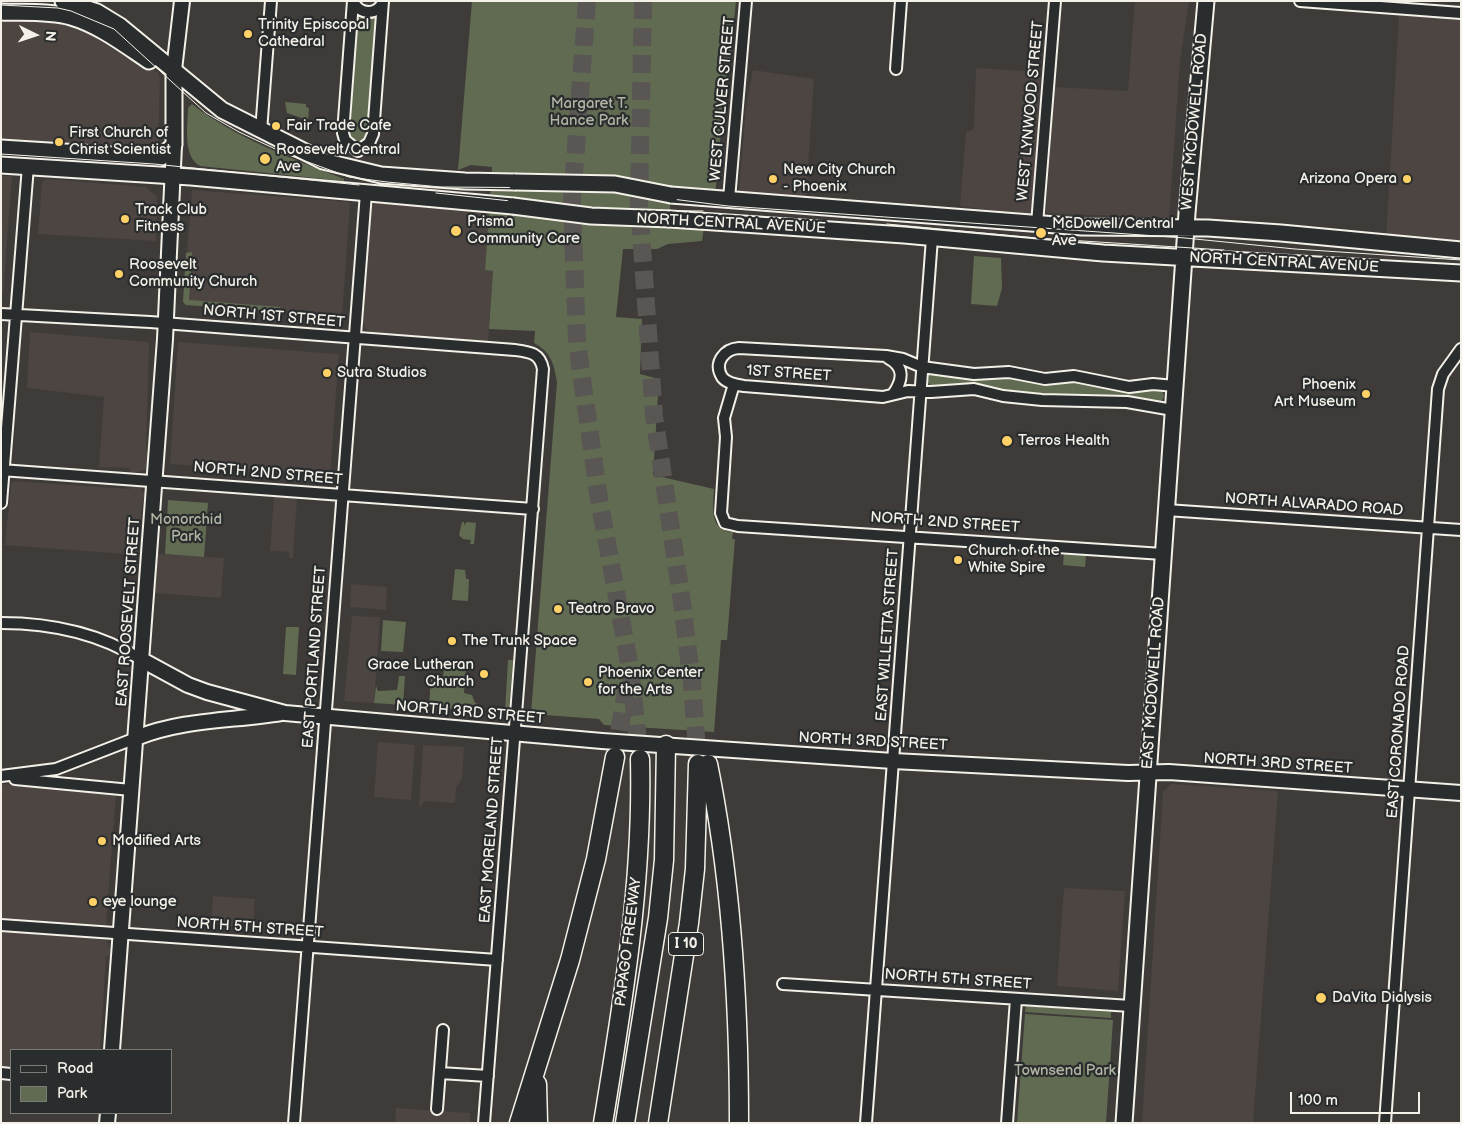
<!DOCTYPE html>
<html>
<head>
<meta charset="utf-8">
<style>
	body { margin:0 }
	#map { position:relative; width:1462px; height:1124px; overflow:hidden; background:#3e3b39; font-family:"Balsamiq Sans",sans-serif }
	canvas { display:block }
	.frame { position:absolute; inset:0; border:2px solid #f4f1e8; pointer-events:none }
	.legend { position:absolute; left:10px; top:1049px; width:162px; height:65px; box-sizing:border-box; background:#2a2d2e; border:1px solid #7b7b78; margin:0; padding:6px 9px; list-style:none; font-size:15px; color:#f4f1e8 }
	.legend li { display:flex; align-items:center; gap:10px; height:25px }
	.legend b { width:25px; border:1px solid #7b7b78 }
	.north { position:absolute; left:10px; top:10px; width:50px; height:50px; -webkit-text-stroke:4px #2a2d2e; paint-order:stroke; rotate:94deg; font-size:14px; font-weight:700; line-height:20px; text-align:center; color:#f4f1e8 }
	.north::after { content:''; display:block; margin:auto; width:18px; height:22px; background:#f4f1e8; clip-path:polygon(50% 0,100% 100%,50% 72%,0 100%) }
	.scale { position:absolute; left:1290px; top:1092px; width:130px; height:22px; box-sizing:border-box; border:2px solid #f4f1e8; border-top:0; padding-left:6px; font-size:15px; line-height:18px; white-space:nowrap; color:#f4f1e8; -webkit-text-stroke:4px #2a2d2e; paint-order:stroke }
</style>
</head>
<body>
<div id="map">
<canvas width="1462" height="1124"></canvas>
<div class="frame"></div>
<ul class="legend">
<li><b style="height:6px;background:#2a2d2e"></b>Road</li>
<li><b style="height:14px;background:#616b52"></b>Park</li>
</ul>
<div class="north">N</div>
<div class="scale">100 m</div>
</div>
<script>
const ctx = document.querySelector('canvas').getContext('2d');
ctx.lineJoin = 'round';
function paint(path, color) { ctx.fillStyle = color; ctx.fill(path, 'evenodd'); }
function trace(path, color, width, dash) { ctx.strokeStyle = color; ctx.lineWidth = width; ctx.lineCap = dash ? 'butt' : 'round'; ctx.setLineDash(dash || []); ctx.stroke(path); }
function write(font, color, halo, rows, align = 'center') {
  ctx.font = font + ' "Balsamiq Sans",sans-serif'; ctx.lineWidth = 4.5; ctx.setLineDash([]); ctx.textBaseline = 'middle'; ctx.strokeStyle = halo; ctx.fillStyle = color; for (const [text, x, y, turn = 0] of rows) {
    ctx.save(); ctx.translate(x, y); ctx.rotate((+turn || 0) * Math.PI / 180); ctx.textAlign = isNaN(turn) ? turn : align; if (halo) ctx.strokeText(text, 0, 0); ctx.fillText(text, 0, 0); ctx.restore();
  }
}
paint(new Path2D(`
	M1135,1H1189L1180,61L1169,218L1046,213L1054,87L1128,91Z
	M1399,15L1461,19V245L1386,239Z
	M1,16L71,21L137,56L158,73L160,79L158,151L1,145Z
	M976,68L1041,72L1033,210L1030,216L960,206L966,132L974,129Z
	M753,70L814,79L806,196L739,191L746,107Z
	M1,176H12L3,294H1Z
	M47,179L146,187L157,197L156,241L38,234L42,182Z
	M192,190L350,202L342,318L185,305L183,302Z
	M376,201L446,205L489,213L485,270L493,271L488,343L374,334L365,328L363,322L372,206Z
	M30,332L149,342L146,451L148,453L146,469L139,472H131L129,468L99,467L104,397L27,388Z
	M178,342L339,354L330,475L170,464Z
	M13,481L129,489L132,486L140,487L145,495L142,503L138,555L5,545L11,484Z
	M274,496L297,498L293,558H289V552L270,551Z
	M157,554L224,558L221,598L154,593Z
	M351,584L387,587L386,610L350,607Z
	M352,616L380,617L374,703L344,701Z
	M378,742L415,745L411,800L374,797Z
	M423,745L464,747L462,779L456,787L455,803L425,801L419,808Z
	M1,784L116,793L106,925L1,918Z
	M1171,784L1278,791L1253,1123H1142L1163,792Z
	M1064,888L1125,891L1118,991L1057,986Z
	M213,896L255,899L253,928L211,925Z
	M1,931L107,940L110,948V956L106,957L100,1050H11V1069L1,1068Z
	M396,1108L470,1113V1123H395Z`), '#4c4541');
paint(new Path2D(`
	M472,1H736L729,69L726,77L716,186L715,190L671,187L669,226L704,228L702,241L668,244L657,249H623L616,317L642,319L640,374L659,379L653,475L714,489C713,506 709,532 733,532L732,539H735L727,640H721L714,732L604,725L599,719L531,714L557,382C554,364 551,352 534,343L535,331L489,329L493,271L485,270L492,167L471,165L458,170Z
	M364,15L374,18L377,24L370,135L363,144L357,145L346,135L356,20Z
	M285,102L306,104V107L309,108L308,120L287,113Z
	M192,104C237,139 291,158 344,179V181L200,166C182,156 188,125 188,108Z
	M192,252L189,300L281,307L278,311L186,305L183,302L186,253Z
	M974,256L1001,258L1002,288L997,306L971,304Z
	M930,371L1071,379L1162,389L1164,397L1160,403L1078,394L1048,397L931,387L928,382Z
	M168,500L208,503L204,557L165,554Z
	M462,522H464V525L467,522L476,523L474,544H470L471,540L463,539L459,535Z
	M1064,553L1086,555L1085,567L1063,565Z
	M455,569L465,570L466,579H469L468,601L452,600Z
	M383,620L406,622L403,652L381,651Z
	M286,627H299L296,675L283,674Z
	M445,659L467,661L465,678L443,677Z
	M508,660H513L509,710L505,711Z
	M399,676H405L403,705L374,703L376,686L378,691L397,690Z
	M431,677L465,680L464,693L472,695L475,703L478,704V711L429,707Z
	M1026,1006L1111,1012V1018L1025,1012Z
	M1025,1014L1113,1020L1106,1123H1017Z`), '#616b52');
trace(new Path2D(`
	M587,1L572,200L577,343L599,499L630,668L640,759
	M643,1L639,205L654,416L681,595L692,683L698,764
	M615,757L626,691`), '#595653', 18, [18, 9]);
const street = new Path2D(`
	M353,1L343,133L345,140L358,151
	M353,1C359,15 377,16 383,2
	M1300,1L1461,13
	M896,69L901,1
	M261,131L271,1
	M358,151L369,143L373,134L383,1
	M729,199L746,1
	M1037,224L1055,1
	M1,314L150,322L515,350C530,352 540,353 543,369L484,1123
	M888,358C905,367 903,380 893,394
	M734,384L724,418L726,437L721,513L725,523L738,526L1163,554
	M1173,410L1127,402L1042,400L1003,396L974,389L931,392L908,391L883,397L744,386C737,385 726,383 722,377C713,362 725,349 739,348L886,356L903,359L922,367L974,374L1009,372L1045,379L1074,376L1129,387L1153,384L1175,386
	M1,470L533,509
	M1,503L28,166
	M1166,510L1461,530
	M1,623C52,623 99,633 142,660
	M1,776L56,769L136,738
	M15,779L131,790
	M1,925L497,960
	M783,984L1131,1006
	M1,1073L11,1074
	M440,1073L488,1076
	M437,1109L443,1030
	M294,1123L366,193
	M866,1123L932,238
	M1007,1123L1016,999
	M1385,1123L1438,389L1443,374L1461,349`);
const secondary = new Path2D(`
	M174,70L182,1
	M142,660L188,685L207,692L285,713L602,741L893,761L1128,773L1169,772L1461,793
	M136,738C183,719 232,721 281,713
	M112,1050L165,339L174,145
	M107,1123L108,1113`);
const primary = new Path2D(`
	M63,1L97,12L120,26L222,110L323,161L381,175L465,181L515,182
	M1,12C24,13 49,11 71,17C99,25 125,45 149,61
	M1,148L160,158L174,145V70
	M1,165L191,177L513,206
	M671,195L1082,227L1208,228L1281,233L1461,250
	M670,219L904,235L1103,253L1461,273
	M1124,1123L1187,213L1206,1`);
const highway = new Path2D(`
	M708,764C732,882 739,1003 739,1123
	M537,1084L538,1123
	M519,1123L570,960L596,859L615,757
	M603,1123C623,1002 643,882 640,759
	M625,1123L658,918L664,860L666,745
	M658,1123L689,923L695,869L698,764`);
trace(street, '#f4f1e8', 14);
trace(secondary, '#f4f1e8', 18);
trace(primary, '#f4f1e8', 19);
trace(highway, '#f4f1e8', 21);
trace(street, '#2a2d2e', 10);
trace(secondary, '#2a2d2e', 14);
trace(primary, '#2a2d2e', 15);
trace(highway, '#2a2d2e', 18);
trace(new Path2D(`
	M1,5L58,8L71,11L114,29L206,113L239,132L286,154L349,177L387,182L441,187L584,188L728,206L1185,238L1295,249L1461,260
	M1,154L154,164L359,185
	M436,193L595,210L703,211
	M887,224L1036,238L1224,250`), '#f4f1e8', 1);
const primaryBridge = new Path2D(`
	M515,182L615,184L671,195
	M513,206L591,216L670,219`);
trace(primaryBridge, '#f4f1e8', 19, []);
trace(primaryBridge, '#2a2d2e', 15);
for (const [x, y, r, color] of [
	[248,34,5,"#ffd166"],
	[276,126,5,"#ffd166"],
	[59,142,5,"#ffd166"],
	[265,159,6,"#ffd166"],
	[773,179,5,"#ffd166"],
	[1407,179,5,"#ffd166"],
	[125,219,5,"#ffd166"],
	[456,231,6,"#ffd166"],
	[1041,233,6,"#ffd166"],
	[119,274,5,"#ffd166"],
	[327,373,5,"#ffd166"],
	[1366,394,5,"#ffd166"],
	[1007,441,6,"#ffd166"],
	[958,560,5,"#ffd166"],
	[558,609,5,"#ffd166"],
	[452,641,5,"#ffd166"],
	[484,674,5,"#ffd166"],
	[588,682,5,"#ffd166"],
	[102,841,5,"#ffd166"],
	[93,902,5,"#ffd166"],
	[1321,998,6,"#ffd166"]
]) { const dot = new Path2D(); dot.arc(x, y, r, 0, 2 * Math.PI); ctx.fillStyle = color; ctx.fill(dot); trace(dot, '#2a2d2e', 2); }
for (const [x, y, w] of [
	[686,944,35]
]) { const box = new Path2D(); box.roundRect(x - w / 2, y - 11.5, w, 23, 4); ctx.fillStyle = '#2a2d2e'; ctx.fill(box); trace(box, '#f4f1e8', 1); }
write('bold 14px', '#f4f1e8', null, [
	["I 10",686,944]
]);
write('15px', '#f4f1e8', '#2a2d2e', [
	["Trinity Episcopal",258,25],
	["Cathedral",258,42],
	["Fair Trade Cafe",286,126],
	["First Church of",69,133],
	["Christ Scientist",69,150],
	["Roosevelt/Central",276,150],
	["Ave",276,167],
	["New City Church",783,170],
	["- Phoenix",783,187],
	["Arizona Opera",1397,179,"right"],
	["Track Club",135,210],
	["Fitness",135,227],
	["Prisma",467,222],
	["Community Care",467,239],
	["McDowell/Central",1052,224],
	["Ave",1052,241],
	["Roosevelt",129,265],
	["Community Church",129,282],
	["Sutra Studios",337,373],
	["Phoenix",1356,385,"right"],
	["Art Museum",1356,402,"right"],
	["Terros Health",1018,441],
	["Church of the",968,551],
	["White Spire",968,568],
	["Teatro Bravo",568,609],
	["The Trunk Space",462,641],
	["Grace Lutheran",474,665,"right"],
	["Church",474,682,"right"],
	["Phoenix Center",598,673],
	["for the Arts",598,690],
	["Modified Arts",112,841],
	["eye lounge",103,902],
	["DaVita Dialysis",1332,998]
], 'left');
write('15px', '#f4f1e8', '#2a2d2e', [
	["WEST CULVER STREET",723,99,-85],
	["WEST LYNWOOD STREET",1031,111,-85],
	["WEST MCDOWELL ROAD",1195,122,-85],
	["NORTH CENTRAL AVENUE",731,224,3],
	["NORTH CENTRAL AVENUE",1284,263,3],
	["NORTH 1ST STREET",274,317,5],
	["1ST STREET",789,374,4],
	["NORTH 2ND STREET",268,474,5],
	["NORTH ALVARADO ROAD",1314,505,4],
	["NORTH 2ND STREET",945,523,4],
	["EAST ROOSEVELT STREET",129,612,-86],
	["EAST WILLETTA STREET",888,635,-86],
	["EAST PORTLAND STREET",315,657,-86],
	["EAST MCDOWELL ROAD",1154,683,-86],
	["NORTH 3RD STREET",470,713,5],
	["EAST CORONADO ROAD",1399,732,-86],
	["NORTH 3RD STREET",873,742,3],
	["NORTH 3RD STREET",1278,764,4],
	["EAST MORELAND STREET",492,830,-86],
	["NORTH 5TH STREET",250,928,4],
	["PAPAGO FREEWAY",629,942,-83],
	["NORTH 5TH STREET",958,980,4]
]);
write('15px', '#b2b5a4', '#2a2d2e', [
	["Margaret T.",589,104],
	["Hance Park",589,121],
	["Monorchid",186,520],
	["Park",186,537],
	["Townsend Park",1065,1071]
]);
</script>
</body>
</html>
